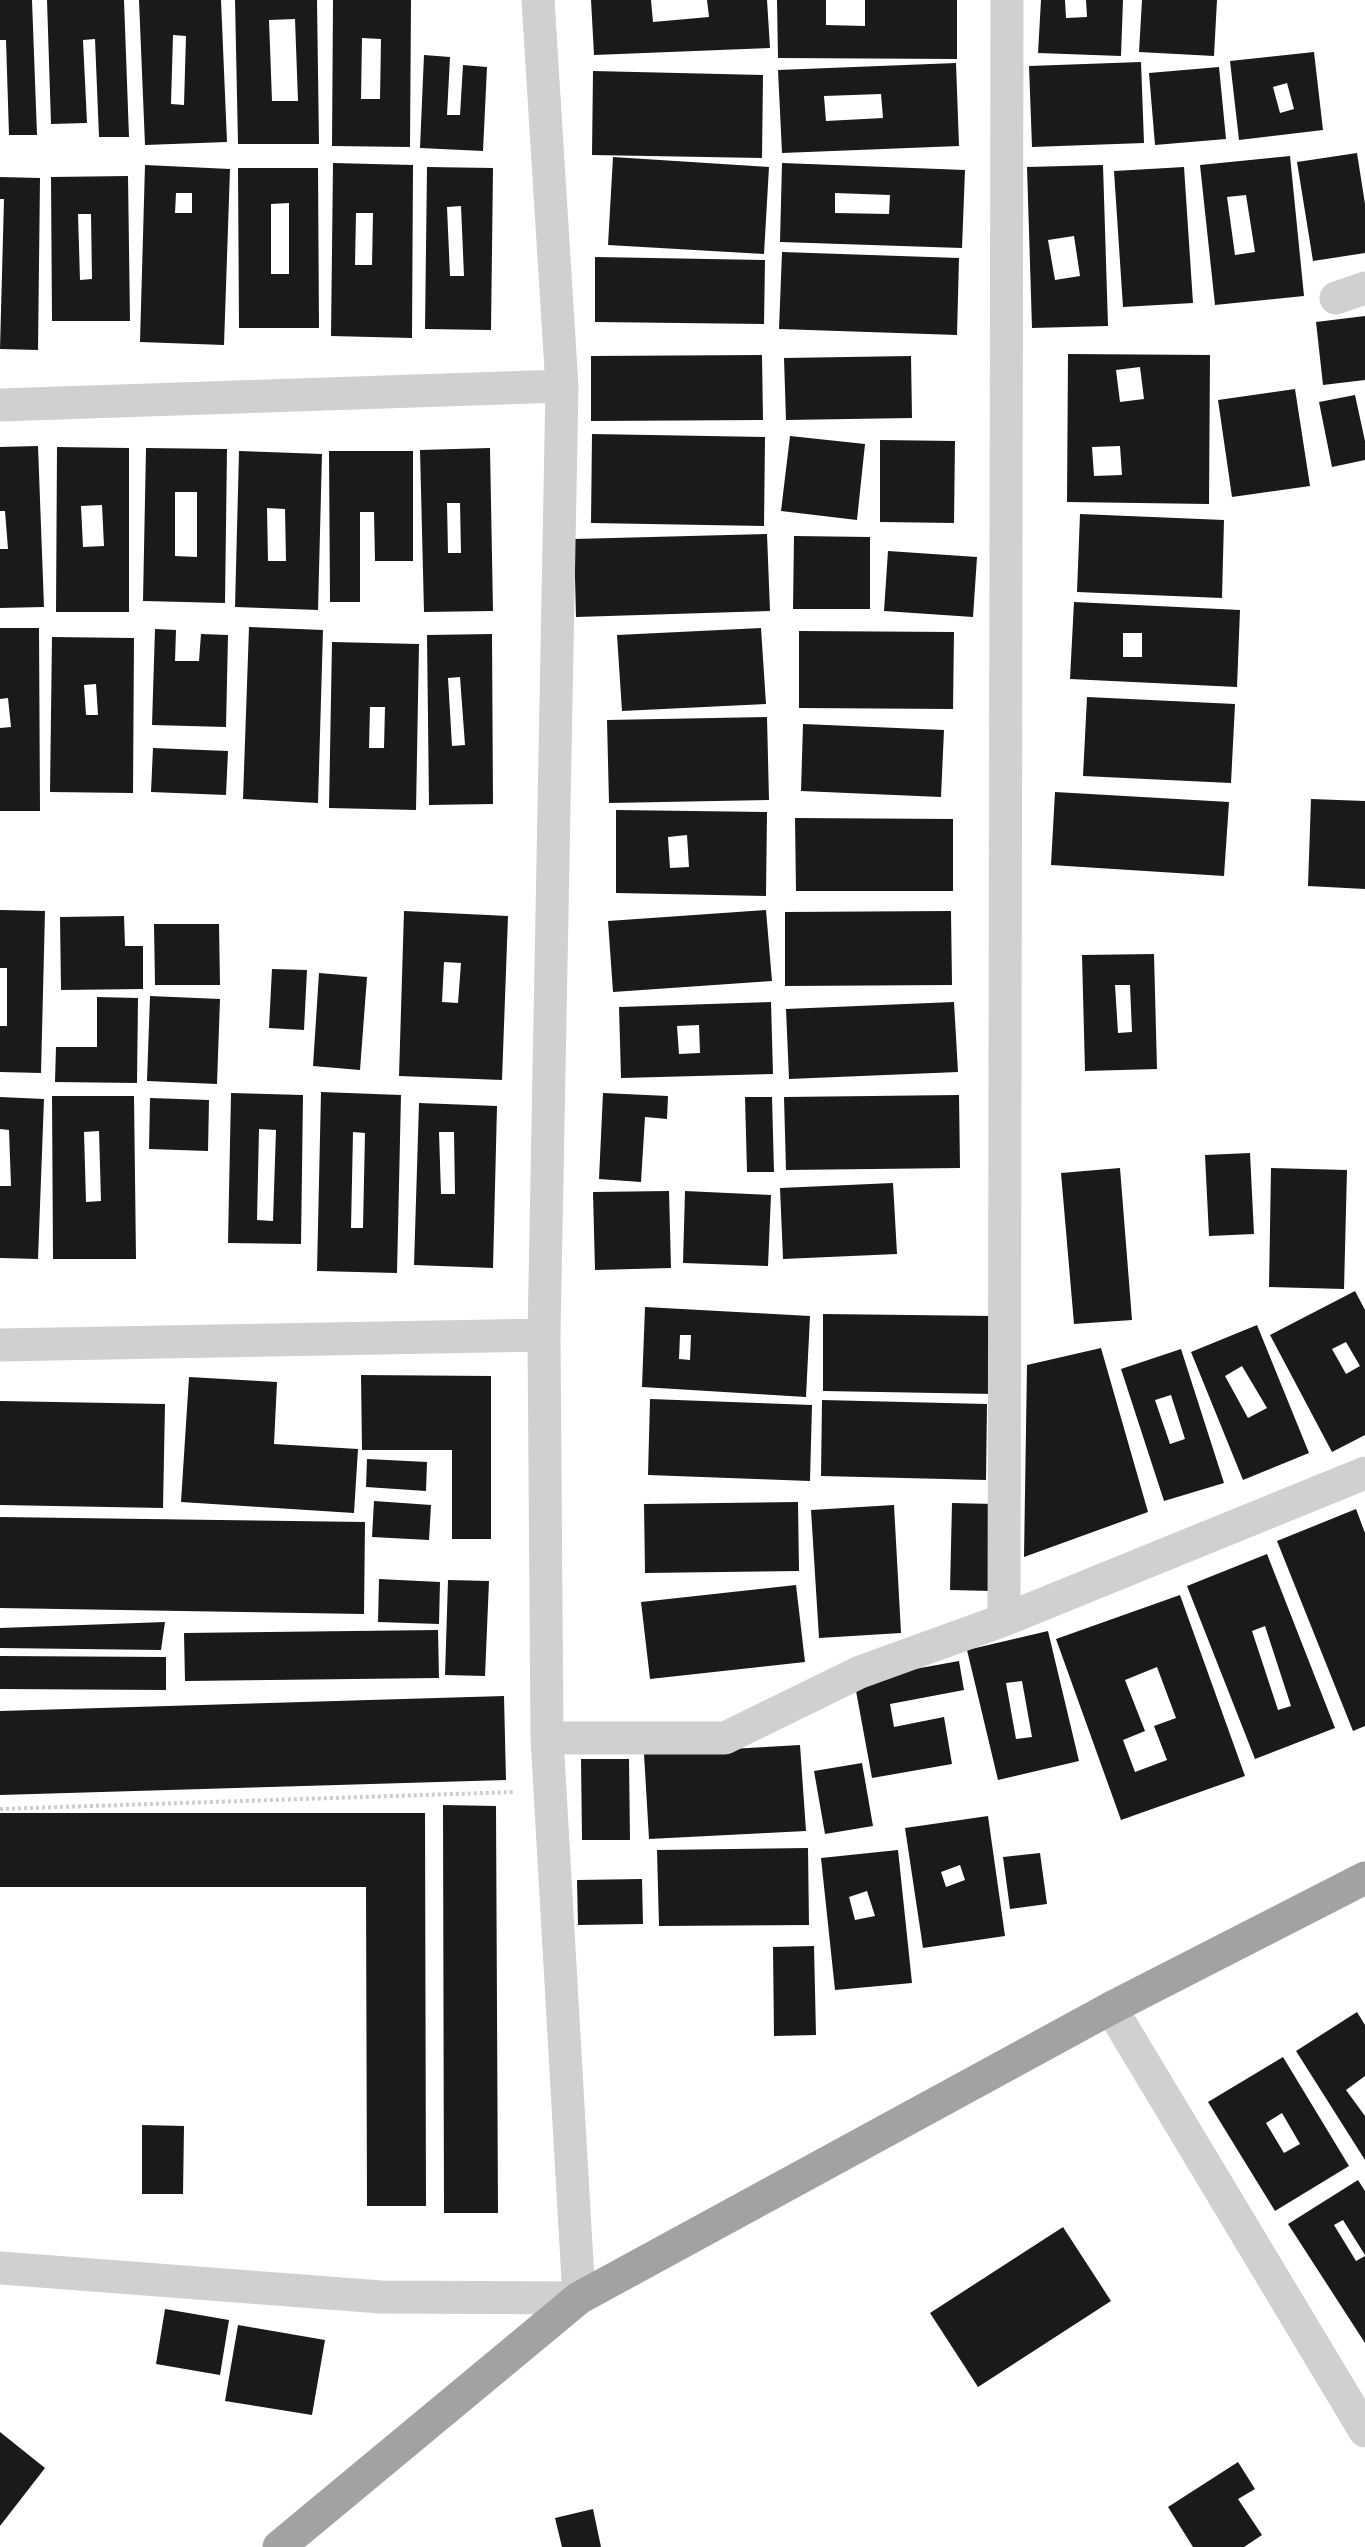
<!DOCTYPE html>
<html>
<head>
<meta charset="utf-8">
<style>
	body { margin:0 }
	canvas { display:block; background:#fff }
</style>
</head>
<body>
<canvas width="1365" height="2547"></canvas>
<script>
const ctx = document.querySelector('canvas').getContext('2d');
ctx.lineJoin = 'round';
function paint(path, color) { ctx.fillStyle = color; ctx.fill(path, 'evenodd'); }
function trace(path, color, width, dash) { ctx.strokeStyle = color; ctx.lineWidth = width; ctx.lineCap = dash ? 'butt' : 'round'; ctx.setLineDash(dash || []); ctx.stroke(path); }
paint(new Path2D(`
	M0,0H32L37,135H9L6,40H0Z
	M47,0H124L129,137H99L95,39L83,40L87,123L51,124Z
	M139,0H221L227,142L145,145ZM173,35L186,36L184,105L171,104Z
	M235,0H317L319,144H238ZM295,19L298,101H272L269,20Z
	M333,0H411L410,147L332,146ZM362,38L381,39L380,99H361Z
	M591,0H651L653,22L709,17L707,0H767L770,48L594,55Z
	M777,0H826V25L865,26V0H957V59L778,58Z
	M1041,0H1065L1066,18L1087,17L1086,0H1123L1121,56L1038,53Z
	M1142,0H1217L1214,56L1139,52Z
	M1314,52L1323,130L1239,140L1230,61ZM1287,83L1294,109L1280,113L1273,87Z
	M424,55L450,57L447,115H460L463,65L487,67L483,151L420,148Z
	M1141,62L1144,143L1032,147L1029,66Z
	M956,63L959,146L782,153L778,70ZM881,94L883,118L826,121L824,96Z
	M1219,67L1226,139L1155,145L1149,73Z
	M593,71L763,75L762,158L592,155Z
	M1357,153L1365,204V253L1313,261L1297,162Z
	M1290,156L1304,296L1215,305L1200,165ZM1246,195L1255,252L1235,255L1227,197Z
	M613,157L769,167L764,254L608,245Z
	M333,163L413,165L412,338L331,336ZM356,213H373L372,265H355Z
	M782,163L965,170L962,248L780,242ZM835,193L890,195L889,214L835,213Z
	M145,165L230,169L224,345L140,342ZM176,193H192V213H175Z
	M1103,165L1108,326L1032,328L1027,167ZM1074,236L1080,276L1055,280L1048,240Z
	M427,167L493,168L491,330L425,329ZM461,206L464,276H450L447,207Z
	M1184,167L1193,303L1123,307L1114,171Z
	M238,168H318L319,328H239ZM289,203V274H271V204Z
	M128,176L130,321H52L51,177ZM78,214H91L92,279L80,280Z
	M0,177L40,178L38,350L0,349L4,199H0Z
	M782,252L959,258L957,335L779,329Z
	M595,257L765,260L764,324L595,322Z
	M1365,316V380L1323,385L1316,322Z
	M1068,354L1210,355L1209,504L1067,502ZM1140,367L1144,399L1120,402L1116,370ZM1120,446L1122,475L1094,476L1092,447Z
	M762,355L763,420L591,421V356Z
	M911,356L912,418L786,420L784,358Z
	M1295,389L1310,486L1232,497L1218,400Z
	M1355,395L1365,441V460L1332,467L1319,402Z
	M592,434L765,437L764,526L591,523Z
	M790,436L865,444L857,520L781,511Z
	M880,440L955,441L954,523L880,522Z
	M38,446L44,607L0,608V549H8L5,511H0V447Z
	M57,447L129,448V612H56ZM102,505L104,546L83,547L81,506Z
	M146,448L227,449L225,603L143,601ZM175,492H197V557L175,556Z
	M490,448L493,611L424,612L420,450ZM447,503H460L461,553H448Z
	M239,451L322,454L318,610L235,607ZM267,508L285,509L286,561H268Z
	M329,451H413V561H375L374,512H360V602H330Z
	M1080,514L1224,520L1222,598L1077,592Z
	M767,534L770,611L576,617L574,539Z
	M794,536L870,537V609H793Z
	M888,551L977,557L973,617L884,611Z
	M1074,602L1240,610L1237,687L1070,679ZM1123,633H1142V657H1123Z
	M249,627L323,630L318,803L243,799Z
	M0,628H39L40,811H0V728L11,727L8,698L0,699Z
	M761,628L766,704L622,711L617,635Z
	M155,629L176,630L175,661H199L201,634L228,635L226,727L152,725Z
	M799,631L954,632L953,709L799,708Z
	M492,634L493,804L429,805L427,635ZM460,677L465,745L452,746L448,678Z
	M52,637L134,638L133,793L50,792ZM96,684L98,715H86L84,685Z
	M332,642L419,644L416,810L329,808ZM370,707H385L384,748H369Z
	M1087,697L1235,704L1231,783L1083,776Z
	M767,717L769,800L609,803L607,720Z
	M803,724L944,730L941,797L801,791Z
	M153,748L228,751L226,795L151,792Z
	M1055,792L1229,802L1224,876L1051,865Z
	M1311,799L1365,801V889L1308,886Z
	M616,810L767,812L766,896L616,893ZM687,835L689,867L670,868L668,837Z
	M795,818L953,819V891H796Z
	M0,910L45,911L41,1073L0,1072V1026H7V968H0Z
	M766,910L772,981L613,992L608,921Z
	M404,911L508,916L502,1080L399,1076ZM444,962L461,963L458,1003L442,1002Z
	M951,911L952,985L785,986V912Z
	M124,916L125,946H143V989L61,990L60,917Z
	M154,924H219L220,985H155Z
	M1154,954L1157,1069L1085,1071L1082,955ZM1115,985H1130L1132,1032L1118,1033Z
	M272,969L307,970L304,1030L269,1028Z
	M319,973L367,977L360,1070L313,1066Z
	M150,996L220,999L217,1084L147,1081Z
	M97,997L138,998L137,1083L55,1082L56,1047H97Z
	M771,1002L773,1074L621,1078L619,1007ZM699,1025L700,1053L679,1054L677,1026Z
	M954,1002L958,1072L789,1079L786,1009Z
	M321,1092L401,1095L397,1273L317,1271ZM353,1132L365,1133L363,1228H351Z
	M231,1093L303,1095L301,1244L228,1243ZM259,1129L276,1130L273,1221L257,1220Z
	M603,1093L668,1096L667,1119L645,1117L641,1182L599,1179Z
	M959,1095L960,1168L786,1170L784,1097Z
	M52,1096H134L136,1259H53ZM99,1131L101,1201L86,1202L84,1132Z
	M0,1097L44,1099L38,1259L0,1258V1186H11L9,1130L0,1129Z
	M745,1097H772L774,1172H747Z
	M150,1098L209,1100L208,1151L149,1149Z
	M419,1103L497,1106L493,1268L414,1265ZM439,1132H454L455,1194H441Z
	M1250,1153L1254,1234L1209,1236L1205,1155Z
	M1120,1168L1132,1320L1074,1324L1061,1173Z
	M1271,1168L1347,1170L1344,1289L1269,1287Z
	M893,1183L897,1254L783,1259L780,1188Z
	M669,1191L671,1268L595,1270L593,1192Z
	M685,1191L771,1195L768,1266L683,1263Z
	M1355,1291L1365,1310V1435L1332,1452L1270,1335ZM1346,1342L1360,1366L1346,1374L1332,1349Z
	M645,1307L810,1316L806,1397L642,1387ZM680,1335H691L690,1360L679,1359Z
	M823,1314L994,1316V1394L823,1391Z
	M1257,1325L1309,1453L1243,1480L1191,1352ZM1242,1366L1267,1408L1248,1418L1225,1376Z
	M1101,1348L1148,1512L1024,1557L1027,1365Z
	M1181,1349L1224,1483L1164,1501L1121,1369ZM1171,1395L1185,1439L1170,1444L1155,1400Z
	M361,1375L491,1376V1539H452V1450H362Z
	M189,1377L277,1382L274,1444L358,1449L354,1513L181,1502Z
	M650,1399L812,1405L810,1481L648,1475Z
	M822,1400L987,1404L986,1480L821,1476Z
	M0,1401L165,1404L163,1508L0,1505Z
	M367,1459L427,1462L426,1491L366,1487Z
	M374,1501L431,1505L429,1540L372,1537Z
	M798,1502L799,1571L645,1573L644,1504Z
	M952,1503L995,1504L992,1591L950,1590Z
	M894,1505L901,1633L819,1638L811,1510Z
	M1356,1509L1365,1533V1726L1353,1731L1277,1541Z
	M0,1517L365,1522L364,1614L0,1608Z
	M1267,1554L1335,1728L1255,1759L1187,1586ZM1265,1626L1291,1706L1278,1710L1252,1631Z
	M379,1579L440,1582L439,1624L378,1622Z
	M448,1580L489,1581L485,1676L445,1675Z
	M796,1585L805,1662L650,1679L641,1602Z
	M1180,1595L1245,1776L1121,1820L1056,1639ZM1157,1667L1176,1718L1154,1726L1167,1760L1135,1772L1123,1740L1145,1731L1125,1680Z
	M165,1622L161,1650L0,1648V1628Z
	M438,1630L439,1678L185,1681L184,1633Z
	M1048,1631L1079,1761L998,1780L967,1650ZM1022,1681L1032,1737L1016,1739L1006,1683Z
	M0,1656L166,1657V1690L0,1689Z
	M959,1661L964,1690L890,1704L894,1727L944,1717L952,1764L872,1778L854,1680Z
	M504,1696L506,1780L0,1795V1711Z
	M800,1745L806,1831L649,1839L644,1754Z
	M581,1759H629L630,1840H582Z
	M862,1763L873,1826L825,1834L814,1771Z
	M443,1805L496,1806L498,2213H444Z
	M0,1813H425L426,2206H367L366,1887H0Z
	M988,1816L1005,1936L923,1948L905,1828ZM960,1865L965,1880L946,1887L941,1872Z
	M808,1848L809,1925L659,1926L657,1850Z
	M898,1850L912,1983L835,1990L821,1858ZM867,1891L875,1916L855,1920L849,1897Z
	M1040,1853L1047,1904L1010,1909L1003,1857Z
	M642,1879L643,1924L578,1925L577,1880Z
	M814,1946L816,2035L774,2036L773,1947Z
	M1357,2012L1365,2025V2076L1346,2090L1365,2116V2160L1296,2051Z
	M1283,2057L1349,2166L1275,2211L1208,2102ZM1282,2113L1300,2144L1284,2153L1266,2123Z
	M142,2125L184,2126L183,2194H142Z
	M1358,2180L1365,2191V2255L1343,2220L1334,2225L1356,2261L1365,2256V2343L1288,2224Z
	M1063,2227L1111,2301L978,2387L930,2313Z
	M165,2309L229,2320L220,2375L156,2364Z
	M238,2325L325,2340L312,2415L225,2401Z
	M0,2432L45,2468L0,2526Z
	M1238,2462L1255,2489L1238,2499L1262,2535L1244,2547H1193L1168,2507Z
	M593,2509L601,2547H562L555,2518Z`), '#1a1a1a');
trace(new Path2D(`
	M0,1809L514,1792`), '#cdcdcd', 4, [3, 3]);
trace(new Path2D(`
	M1336,298L1365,288
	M0,405L562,386
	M0,1345L544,1335
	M1004,1620L1007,0
	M547,1738H725L860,1672L1004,1620L1365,1473
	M1111,2008L1365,2431
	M0,2268L381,2297L579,2298L547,1738L544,1335L562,386L538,0`), '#d0d0d0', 33);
trace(new Path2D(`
	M279,2547L579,2298L1111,2008L1365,1878`), '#a2a2a2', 33);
</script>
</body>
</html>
